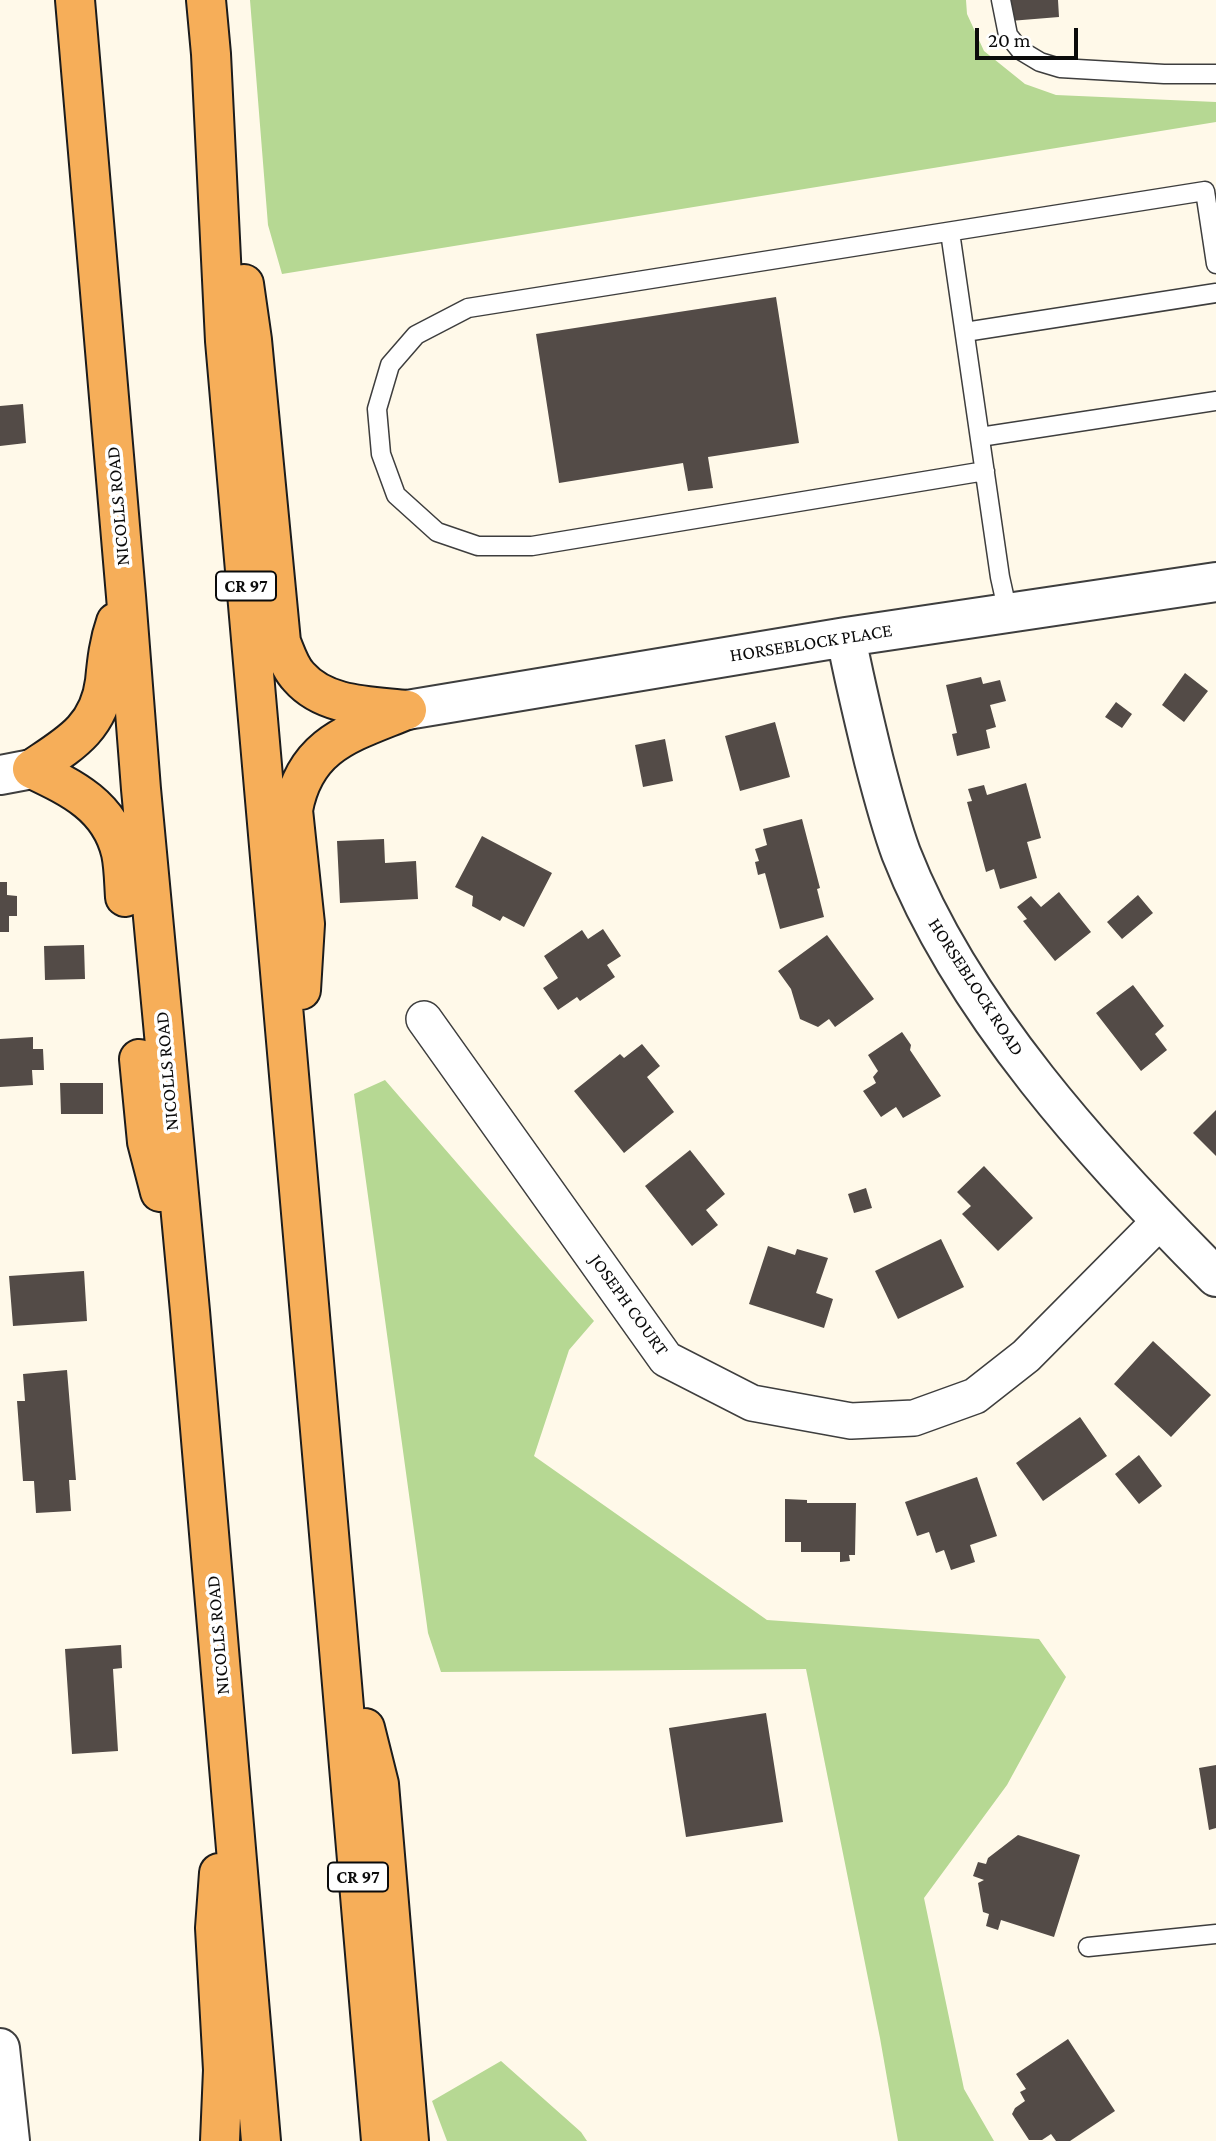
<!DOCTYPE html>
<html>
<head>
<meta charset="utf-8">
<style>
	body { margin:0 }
	#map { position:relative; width:1216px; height:2141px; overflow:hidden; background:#fff9e9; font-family:"Crimson Pro",serif }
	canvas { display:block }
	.scale { position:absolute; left:975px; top:28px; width:103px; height:32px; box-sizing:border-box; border:4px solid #0b0b0b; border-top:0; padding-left:9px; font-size:21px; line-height:24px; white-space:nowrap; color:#0b0b0b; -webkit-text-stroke:5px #fff; paint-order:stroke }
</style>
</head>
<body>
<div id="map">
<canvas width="1216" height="2141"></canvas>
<div class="scale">20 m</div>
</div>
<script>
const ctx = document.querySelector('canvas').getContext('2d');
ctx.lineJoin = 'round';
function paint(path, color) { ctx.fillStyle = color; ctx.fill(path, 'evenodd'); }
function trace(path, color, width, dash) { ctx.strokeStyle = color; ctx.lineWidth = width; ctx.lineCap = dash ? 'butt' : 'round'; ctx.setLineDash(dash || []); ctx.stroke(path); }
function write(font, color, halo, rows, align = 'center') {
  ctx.font = font + ' "Crimson Pro",serif'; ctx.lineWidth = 7; ctx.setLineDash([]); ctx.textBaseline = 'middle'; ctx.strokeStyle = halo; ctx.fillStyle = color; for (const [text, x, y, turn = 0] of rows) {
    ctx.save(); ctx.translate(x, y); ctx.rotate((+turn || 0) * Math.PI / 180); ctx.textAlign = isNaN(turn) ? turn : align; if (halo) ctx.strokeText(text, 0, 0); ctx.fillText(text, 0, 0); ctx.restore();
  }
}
paint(new Path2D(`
	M250,0H966L967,14L984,51L1025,84L1056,95L1216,102V122L282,274L268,225Z
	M385,1080L594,1321L569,1350L534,1456L767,1620L1039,1639L1066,1677L1007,1785L924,1898L964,2089L994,2141H898L880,2038L806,1669L441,1672L428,1633L354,1094Z
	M501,2061L581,2132L587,2141H447L432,2101Z`), '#b6d893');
paint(new Path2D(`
	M1008,0H1058L1059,17L1010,21Z
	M776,297L799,443L708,457L713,488L688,491L683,463L559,483L536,334Z
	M23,404L26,443L0,446V406Z
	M1185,673L1208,691L1184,722L1162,705Z
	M981,677L983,684L1000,680L1006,701L990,705L996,727L986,730L990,748L957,756L952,734L957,733L946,685Z
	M1116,702L1132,714L1122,728L1105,717Z
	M775,722L790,777L740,791L725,736Z
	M665,739L673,781L643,787L635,745Z
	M1026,783L1041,838L1027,842L1037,878L1000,889L994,869L986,872L967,802L972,801L968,789L984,785L987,795Z
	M802,819L820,888L817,889L824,917L780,929L765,873L758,875L755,862L759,861L755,849L767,845L763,829Z
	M482,836L552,873L524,927L503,916L500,921L472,906L473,896L455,887Z
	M384,839L385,863L416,861L418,899L340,903L337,841Z
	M0,882H7V895L17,896V916H9V932H0Z
	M1059,892L1091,932L1055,961L1023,921L1027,919L1017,907L1031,896L1041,907Z
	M1138,895L1153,913L1122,939L1107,922Z
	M603,929L621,956L607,965L615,977L580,1001L577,997L558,1010L543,988L558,978L544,956L582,930L588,939Z
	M827,935L874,999L835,1027L829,1019L818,1027L800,1019L791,989L778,971Z
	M84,945L85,979L45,980L44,946Z
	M1133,985L1164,1026L1155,1034L1167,1050L1141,1071L1096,1013Z
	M902,1032L911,1045L910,1050L941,1096L903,1118L896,1107L881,1117L863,1091L876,1083L873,1077L878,1071L868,1055Z
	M33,1037V1049H43L44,1070H32L33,1085L0,1087V1039Z
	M642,1044L660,1066L647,1077L674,1112L624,1153L574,1091L620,1054L624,1058Z
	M60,1083H103V1114H61Z
	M1216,1110V1156L1193,1133Z
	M690,1150L725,1194L706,1210L718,1225L692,1246L645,1186Z
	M984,1166L1033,1218L998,1251L962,1214L971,1206L957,1192Z
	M866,1188L872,1208L854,1213L848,1194Z
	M941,1239L964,1287L898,1319L875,1271Z
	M768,1246L795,1255L797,1249L828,1258L816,1293L833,1299L824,1328L749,1304Z
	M84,1271L87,1321L13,1326L9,1276Z
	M1153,1341L1211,1395L1171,1437L1114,1384Z
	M67,1370L76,1480H69L71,1511L36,1513L34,1481H23L17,1401H25L23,1374Z
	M1080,1417L1107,1456L1043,1501L1016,1463Z
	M1139,1455L1162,1486L1139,1504L1115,1474Z
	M977,1477L997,1536L970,1545L975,1562L951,1570L944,1550L936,1553L929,1532L917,1536L905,1502Z
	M785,1499L807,1500V1503H856L855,1555H849L850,1561L840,1562V1552H801V1542H785Z
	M121,1645L122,1668L113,1669L118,1751L72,1754L65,1649Z
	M766,1713L783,1822L686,1837L669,1728Z
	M1216,1765V1828L1209,1830L1199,1768Z
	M1018,1835L1080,1855L1054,1937L1001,1920L998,1930L986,1926L989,1914L983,1912L978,1883L984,1880L973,1876L978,1862L986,1864L988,1858Z
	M1068,2039L1115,2111L1070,2141H1056L1051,2134L1042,2140H1029L1012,2114L1015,2108L1025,2101L1020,2092L1026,2089L1016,2074Z`), '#534b47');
const service = new Path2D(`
	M1001,0L1008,35L1020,50L1040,62L1060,68L1164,74H1216
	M950,232L1000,577L1008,613
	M965,332L1216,293
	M980,437L1216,401
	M985,471L532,546H478L437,532L396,495L381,454L377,409L390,365L416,335L468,308L1205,191L1216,264
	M1088,1947L1216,1934`);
const minor = new Path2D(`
	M424,1019L666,1359L752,1403L851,1421L914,1418L975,1396L1026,1356L1160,1221`);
const tertiary = new Path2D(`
	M846,637C854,679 864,720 874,761C882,792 890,823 901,853C962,1010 1098,1159 1216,1277
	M407,710L846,637L1216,582
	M0,775L32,769
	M0,2048L10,2141`);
const trunk = new Path2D(`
	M75,0L126,596L141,789L190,1311L261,2141
	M206,0L211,54L225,341L336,1614L381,2141
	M244,284L252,340L281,642C286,654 290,668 299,677C325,707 371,706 407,710
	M32,769C72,788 110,806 121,853C124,867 124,883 125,897
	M32,769C68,745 99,729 105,681C107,660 109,642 116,622
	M301,990L305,924L293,810C305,744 350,733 404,711
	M139,1059L147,1142L160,1192
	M365,1728L379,1784L409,2141
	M219,1873L215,1928L223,2070L220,2141`);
trace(service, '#3e3e3e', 21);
trace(minor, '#3e3e3e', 38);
trace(tertiary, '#3e3e3e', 42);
trace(trunk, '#1c1c1c', 42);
trace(service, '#fff', 18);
trace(minor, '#fff', 35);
trace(tertiary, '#fff', 38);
trace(trunk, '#f6ae59', 38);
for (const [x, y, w] of [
	[246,586,60],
	[358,1877,60]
]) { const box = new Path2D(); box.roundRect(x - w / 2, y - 14.5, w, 29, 5); ctx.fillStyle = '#fff'; ctx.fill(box); trace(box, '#0b0b0b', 2); }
write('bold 18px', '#0b0b0b', null, [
	["CR 97",246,586],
	["CR 97",358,1877]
]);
write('19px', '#0b0b0b', '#fff', [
	["NICOLLS ROAD",118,506,-95],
	["HORSEBLOCK PLACE",811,643,-9],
	["HORSEBLOCK ROAD",976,987,57],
	["NICOLLS ROAD",167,1071,-95],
	["JOSEPH COURT",629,1305,54],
	["NICOLLS ROAD",218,1635,-95]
]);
</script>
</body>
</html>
